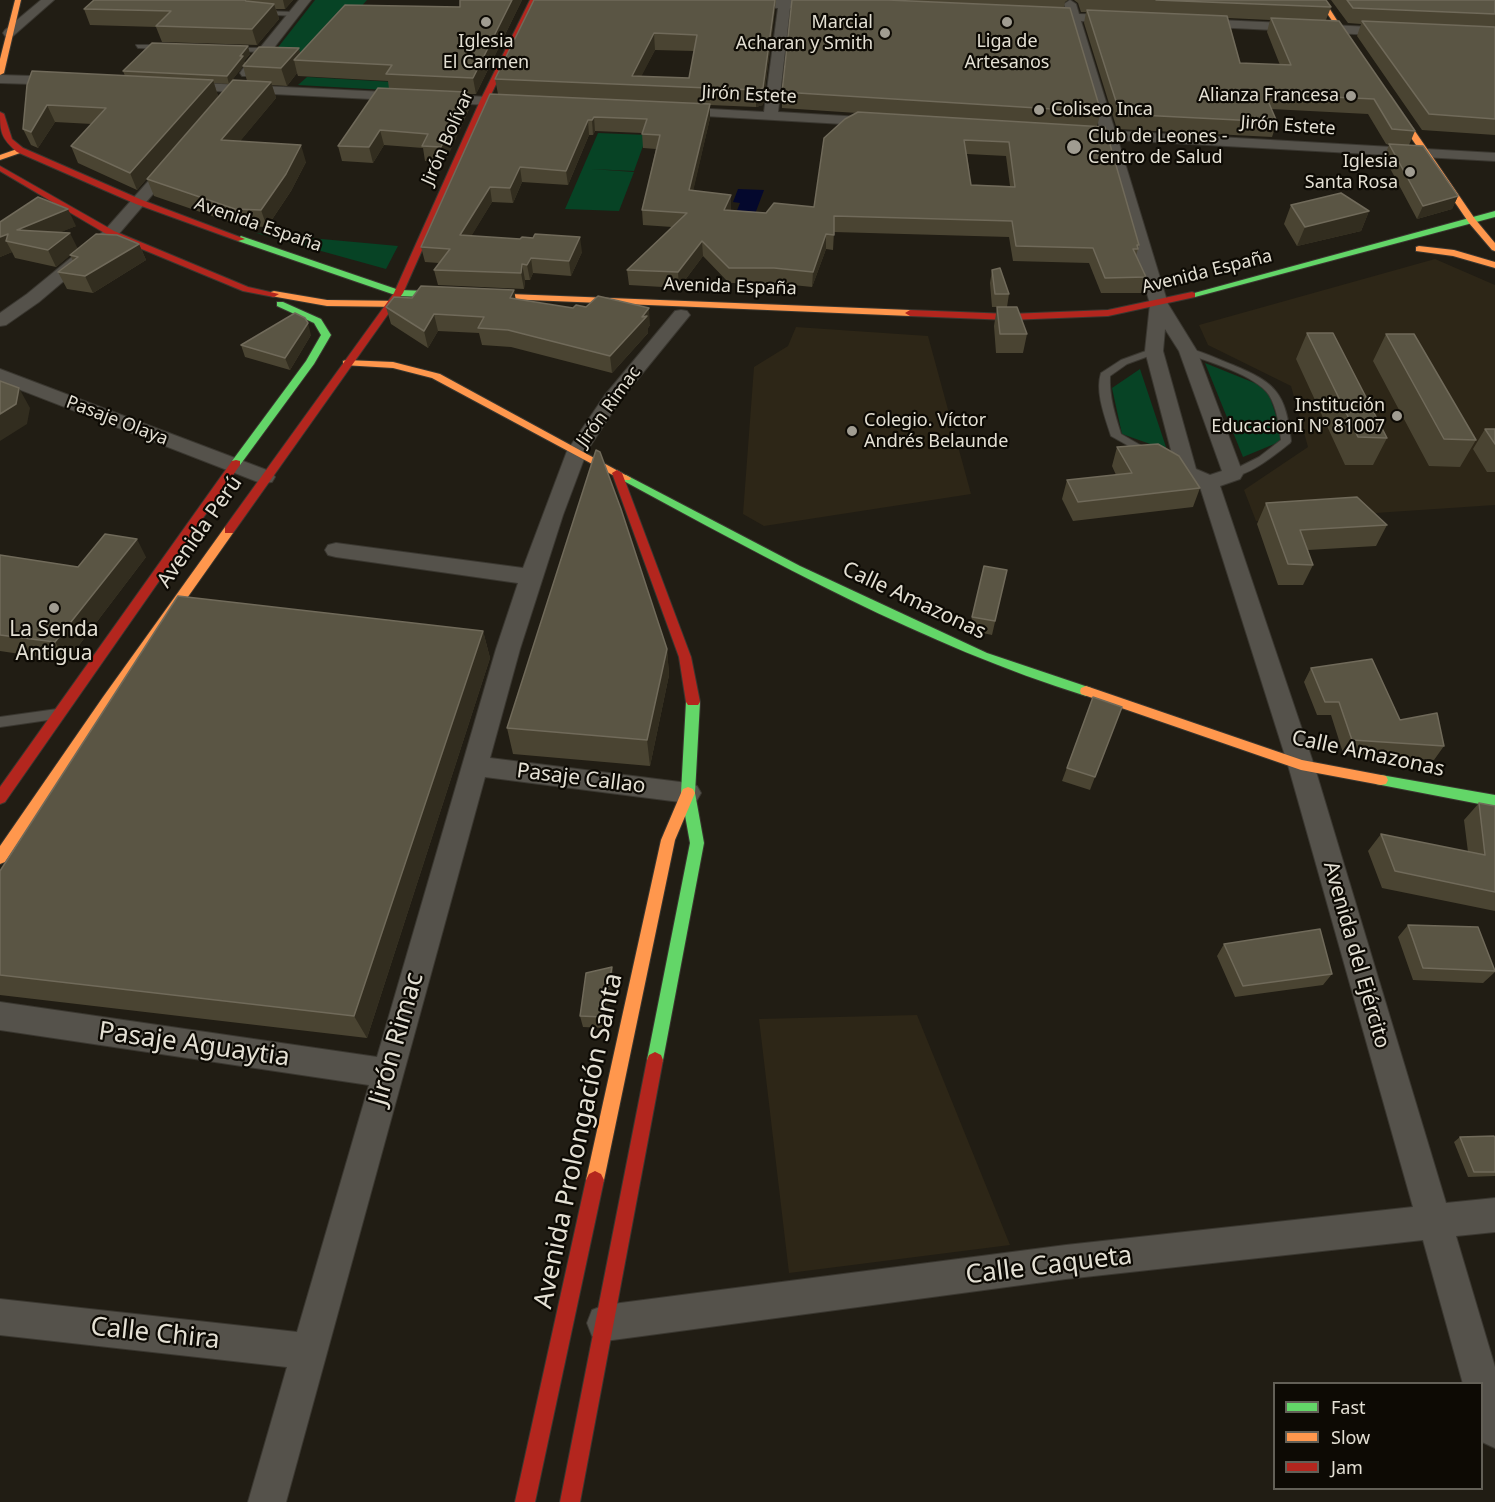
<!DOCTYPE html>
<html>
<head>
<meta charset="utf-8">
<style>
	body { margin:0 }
	#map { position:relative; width:1495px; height:1502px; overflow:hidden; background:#211d14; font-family:"Noto Sans",sans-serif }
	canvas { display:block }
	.legend { position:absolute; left:1273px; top:1382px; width:210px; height:108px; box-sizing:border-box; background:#0d0a04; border:2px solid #636057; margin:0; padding:8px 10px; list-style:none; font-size:18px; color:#e4e0d4 }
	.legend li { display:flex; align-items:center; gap:12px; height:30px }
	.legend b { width:30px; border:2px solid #636057 }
</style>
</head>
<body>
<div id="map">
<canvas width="1495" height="1502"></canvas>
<ul class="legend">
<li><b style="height:8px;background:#63d668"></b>Fast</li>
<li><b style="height:8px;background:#ff974d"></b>Slow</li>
<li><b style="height:8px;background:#b3261e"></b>Jam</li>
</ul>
</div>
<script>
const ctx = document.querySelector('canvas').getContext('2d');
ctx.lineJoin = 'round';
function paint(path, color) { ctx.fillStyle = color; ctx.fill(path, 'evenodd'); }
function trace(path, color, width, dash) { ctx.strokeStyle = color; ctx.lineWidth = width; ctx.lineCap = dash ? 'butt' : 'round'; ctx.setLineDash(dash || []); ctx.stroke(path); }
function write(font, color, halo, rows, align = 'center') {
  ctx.font = font + ' "Noto Sans",sans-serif'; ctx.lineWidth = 4.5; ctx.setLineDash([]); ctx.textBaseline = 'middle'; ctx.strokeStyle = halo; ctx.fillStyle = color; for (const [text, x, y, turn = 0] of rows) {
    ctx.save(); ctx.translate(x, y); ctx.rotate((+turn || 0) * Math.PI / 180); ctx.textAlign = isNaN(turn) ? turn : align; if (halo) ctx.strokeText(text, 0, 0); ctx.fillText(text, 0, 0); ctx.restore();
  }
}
paint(new Path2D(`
	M1435,259L1495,285V505L1256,521L1244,490L1308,447L1291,386L1208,345L1199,325Z
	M796,327L928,336L971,494L764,526L743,514L754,367L788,346Z
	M917,1015L1010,1245L789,1273L759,1019Z`), '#2d2617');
paint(new Path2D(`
	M315,0H367L308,66L265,64Z
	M307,77L411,83L404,91L298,85Z
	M598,133L647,135L634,171L591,169L634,172L619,211L565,209Z
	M256,233L398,246L386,269Z
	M1205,363L1267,388L1284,440L1243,457Z
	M1140,369L1167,450L1122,434L1112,388Z`), '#074325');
paint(new Path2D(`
	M738,189L764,190L755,214L736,213L740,203L733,202Z`), '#04082d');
const lane = new Path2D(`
	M261,11L295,12L298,14L295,16L259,14Z
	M136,45H164L167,47L164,49L138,48Z
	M229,48H265L268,50L265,52L231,51Z
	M1154,348L1159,351L1157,353L1127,364L1110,376C1109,396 1115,415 1121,434L1154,453L1155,455L1150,458L1111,436C1105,417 1095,392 1101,373L1121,360Z
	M1188,348C1203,352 1218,359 1233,365C1276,383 1286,393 1291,441L1290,443C1276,454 1246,479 1229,476V472L1259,457L1281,440C1279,425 1277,408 1269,395C1256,375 1206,361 1185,353L1183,351Z
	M57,709L64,714L62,718L0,727V717Z`);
const street = new Path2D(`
	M41,0H54L13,36H5L3,33L5,30Z
	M299,0H311L252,76H242L240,73L242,70Z
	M687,0H791L829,3L831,6L825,10L790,8L778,112L878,118L885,122L878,126L670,114L668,111L675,107L764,112L778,8L693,4Z
	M1070,0L1076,4L1079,14L1118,15L1124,19L1118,23L1081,21L1115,131L1495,153V161L1118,140L1168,304L1197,351L1243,474L1240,479L1220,486L1314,765L1446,1203L1495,1198V1232L1456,1236L1495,1367V1448L1482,1442V1384H1463L1423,1240L1066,1279L605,1341L592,1336L587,1323L592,1310L605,1305L1066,1245L1413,1207L1288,765L1200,487L1180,478L1177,473L1145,351L1150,304L1103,139L1073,137L1066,133L1073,129L1100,130L1069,21L1038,20L1032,16L1038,12L1067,13L1064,4ZM1165,329L1179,351L1222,471L1210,475L1196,469L1163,351Z
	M1197,19L1394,28L1400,32L1394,36L1193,26L1191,23Z
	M0,75L63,77L70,81L63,85L0,83Z
	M180,82L509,98L516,102L509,106L175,89L173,86Z
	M172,158L177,160L180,163L177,166L117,236L39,302L6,325L0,326V313L27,294L105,230L167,160Z
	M681,310L687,311L690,315L619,402L587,451L563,515L520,649L490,758L688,783L697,786L701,793L697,800L688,803L485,777L286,1502H248L287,1367L0,1335V1299L297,1332L369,1085L0,1030V1002L377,1057L496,649L518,583L336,557L328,555L325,550L328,545L336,543L523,568L567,451L605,395L675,311Z
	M0,369L272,472L275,477L272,482L265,483L258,482L0,382Z`);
const fast = new Path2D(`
	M1495,211V217L1195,297L1187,295Z
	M241,236L399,290L485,293L490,296L485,299L398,296L238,241L237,239Z
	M277,302H283L321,319L331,335L314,364L240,465H232V461L306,361L321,335L314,323L277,306Z
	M626,475L800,566L987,653L1091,688L1092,691L1086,696C923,645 772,561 622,480V476Z
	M693,697L700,702L695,793L704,843L663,1060L661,1065L655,1068L649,1065L647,1060L690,843L681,793L686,702Z
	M1381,775L1495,795V807L1376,784L1374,780L1376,776Z`);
const slow = new Path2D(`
	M15,0H21L4,73L0,75V59Z
	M1318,0H1324L1362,59H1358Z
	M1385,96H1391L1475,219L1495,243V251L1492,250L1469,223L1384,98Z
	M20,148L24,150L23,152L0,160V155Z
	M1419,246L1454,250L1495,262V268L1453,256L1416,251V247Z
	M274,291L327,300L402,301L407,304L402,307L327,306L271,296V292Z
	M485,293L910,310L915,313L910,316L482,298V294Z
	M346,360L393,362L440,374L631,478L630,480H622L432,378L393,368L343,365V361Z
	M229,526L233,527V533L113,703L5,862L0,864V846L103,697L225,527Z
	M1086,686L1302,760L1381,775L1386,776L1388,780L1386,784L1381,785L1301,770L1081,694L1080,691L1081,688Z
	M688,787L693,789L695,793L675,840L604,1180L601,1186L595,1189L589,1186L586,1180L661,840L681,793L683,789Z`);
const jam = new Path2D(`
	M530,0H536L488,101L403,293L233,533H225V527L394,293L480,101Z
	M0,112L4,114L12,139L23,148L142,200L245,239L238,241L136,204L17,152C1,138 0,132 0,112Z
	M0,166L114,231L248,287L279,294L274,297L243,291L108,235L0,171Z
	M1192,292L1195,293V297L1108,316L1009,320L910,316L905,313L910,310L1009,314L1108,310Z
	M236,460L240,461V465L5,802L0,804V787L232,461Z
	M617,470L622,473L691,657L700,702L698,705H688L686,702L679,657L612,473Z
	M655,1052L661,1055L663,1060L580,1502H560L647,1060L649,1055Z
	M595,1171L601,1174L604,1180L535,1502H515L586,1180L589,1174Z`);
trace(lane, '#3a3730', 2);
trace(street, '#3a3730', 2);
trace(fast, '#3a3730', 2);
trace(slow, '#3a3730', 2);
trace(jam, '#3a3730', 2);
paint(lane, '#55524b');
paint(street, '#55524b');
paint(fast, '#63d668');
paint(slow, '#ff974d');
paint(jam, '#b3261e');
paint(new Path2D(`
	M94,0H293L285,9H276L279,19L257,45L162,42L156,27L90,25L84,9Z
	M460,0H522L476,94H467L470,107L445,162L425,161L423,148L384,145L373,163L342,161L338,146L389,89L388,81L298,76L297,73L287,86L272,85L276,98L240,141L306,162L291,191L267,227L241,226L154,196L147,179L247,81L243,66L229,84L214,83L218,96L137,190L78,163L71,146L92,124L55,122L38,148L31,145L23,129L27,85L125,76L123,71L250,54L244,61L245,63L300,53L460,7Z
	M534,0H776L775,9L763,105L756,107L710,105V118L693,190L731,210L766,213L814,207L857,113L782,108V92L792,0H1068L1065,2L1064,8L1101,112L1097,126L1139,245L1136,256L1146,277L1142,293H1101L1089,263L1013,261L1009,237L834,232L833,250L826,249L812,287L774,283H729L703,256L679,288L629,285L627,270L672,227L643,225L642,210L656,149L643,148L642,133L595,131L593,135H589L568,185L522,182L513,203L492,202L471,236L582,252L571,276L533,273L530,280H525L524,289L438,285L434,270L439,263L425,262L421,247L498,94L495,79ZM655,50L694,51L689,78L641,76ZM967,154L1006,156L1010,186L971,185Z
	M1074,0H1326L1331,7L1326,20L1415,131L1409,145L1458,196L1452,209L1417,219L1384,157L1389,145L1386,144L1368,114L1271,109L1277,122L1272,137L1117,129L1084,23L1086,12H1081L1078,3ZM1228,18L1270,20L1267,32L1280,65L1240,63Z
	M1331,0H1495V135L1422,130L1357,36L1361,24L1348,23Z
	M1291,205L1369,211L1361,231L1297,246L1284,224Z
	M0,222L76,226L60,232L78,249L139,244L146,260L93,293L67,289L58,272L73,261L70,255L56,267L15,258L12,252L0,257Z
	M992,270L1009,294L1007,307L1027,334L1023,353H996L994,326L997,307H992L990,283Z
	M514,290L515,299L650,325L648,328V333L612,373L511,347L482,345L479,333L438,331L428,348L391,324L386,307L412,298Z
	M1307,333L1387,438L1373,465H1345L1296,359Z
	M1386,334L1476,440L1460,467L1429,466L1373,361Z
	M311,335L290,370L245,357L241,345Z
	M1485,429H1495V472H1487L1473,449Z
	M1117,447L1200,488L1193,507L1073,521L1062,499L1067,480L1116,475L1112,466Z
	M1266,503L1387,525L1376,546L1308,550L1313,565L1303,585H1278L1257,524Z
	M0,555L78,567L146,557L67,661L0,651Z
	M984,566L1007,570L992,635L969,630Z
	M483,631L490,658L367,1038L0,995V871Z
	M667,649L669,675L650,766L513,754L507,728Z
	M1311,668L1400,720L1444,746L1434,760L1343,753L1331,715H1317L1304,682Z
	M1093,697L1122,707L1090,790L1062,781Z
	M1479,803L1495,806V911L1382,888L1368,851L1381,834L1468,852L1464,820Z
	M1408,925L1495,971V972L1483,983L1413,980L1398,937Z
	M1224,944L1332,974L1323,985L1235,997L1217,956Z
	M615,978L605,1028L583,1027L580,1016Z
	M1460,1137L1495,1138V1176L1468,1177L1454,1142Z`), '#4a4432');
paint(new Path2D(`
	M283,0H293L285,9Z
	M512,0H522L476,94L473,78Z
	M775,0V9L763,105L756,107V90Z
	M274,4L279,19L257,45L252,29Z
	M654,33L655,50L637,85L632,76Z
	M248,46L250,54L244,61L245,64L229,84L227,76L240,56Z
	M299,48L302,60H294L297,73L287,86L281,68Z
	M213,80L218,96L137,190L130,173Z
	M271,82L276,98L227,157L221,140Z
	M467,92L470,107L445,162L441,147Z
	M710,104V118L690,205L689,190Z
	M47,105L55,122L38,148L31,132Z
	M594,117L595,131L593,135L592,120Z
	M588,120L589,135L568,185L566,171Z
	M380,130L384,145L373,163L369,147Z
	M301,145L306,162L291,191L267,227L261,210Z
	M520,167L522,182L513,203L510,188Z
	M490,187L492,202L463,250L460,235Z
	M731,195V210H724Z
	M1458,196L1452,209L1417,219L1423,206Z
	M68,209L76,226L27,246L17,230Z
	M1369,211L1361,231L1297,246L1305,227Z
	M70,233L78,249L56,267L48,250Z
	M8,234L6,241L12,252L0,257V237Z
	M826,234V249L812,287L813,272Z
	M580,237L582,252L571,276L569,261Z
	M702,241L703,256L679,288L678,272Z
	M139,244L146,260L93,293L85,276Z
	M531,258L533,273L530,280L527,265Z
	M522,264L525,280L524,289L521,273Z
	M514,290L517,306L510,298Z
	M649,308L650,325L648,328V333L612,373L610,356Z
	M434,314L438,331L428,348L424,331Z
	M308,323L311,335L290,370L285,358Z
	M19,388L30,408L27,424L0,441V414Z
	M137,539L146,557L67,661L55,642Z
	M483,631L490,658L367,1038L354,1016Z
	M667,649L669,675L650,766L647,740Z
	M612,967L615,978L605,1028L603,1017Z`), '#322d1f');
const building = new Path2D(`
	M94,0H245L246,1L274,4L252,29L156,26L171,11L84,9Z
	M460,0H512L473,78L386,74L392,65L294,60L345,5L460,7Z
	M534,0H775L763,88L756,90L495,79ZM654,33L697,35L689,78L632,76Z
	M792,0H888L1070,8L1101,112L782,92Z
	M1156,0H1326L1331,7Z
	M1347,0H1495V14L1353,8Z
	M1087,10L1227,16L1240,63L1291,65L1271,18L1339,21L1415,131L1392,129L1374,99L1265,94L1277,122L1120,114Z
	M1362,21L1495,27V119L1429,114Z
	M152,43L248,46L240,56H243L227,76L123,71Z
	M259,47L299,48L281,68L243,66Z
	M32,71L213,80L130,173L71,146L106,108L47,105L31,132L23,129L27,85Z
	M233,80L271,82L221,140L301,145L286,174L261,210L235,209L147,179Z
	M378,88L467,92L441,147L422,146L428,134L380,130L369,147L338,146Z
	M490,94L710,104L689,190L731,195L724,210L766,213L774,203L814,207L824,138L845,119L858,112L1105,127L1139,245H1137L1138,249H1133L1146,277L1105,278L1093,248L1016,246L1012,221L834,216V235L826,234L813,272L774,268H729L702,241L678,272L627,270L687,213L642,210L660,135L642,134L647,119L594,117L592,120H588L566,171L520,167L510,188L490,187L460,235L520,239L522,237L533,238L535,234L580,237L569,261L531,258L527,265L522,264L521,273L434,270L450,249L421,247ZM964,140L1009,142L1015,187L971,185Z
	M1389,144L1423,146L1458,196L1423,206Z
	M1341,193L1369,211L1305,227L1291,205Z
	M38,197L68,209L17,230L70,233L48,250L6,241L8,234L0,237V222Z
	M96,234L117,235L139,244L85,276L58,272L78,257L70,255Z
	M1000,268L1009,294H995L992,270Z
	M421,286L514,290L510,298L573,308L576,305L586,307L598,296L649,308L642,317L647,316L610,356L508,330L478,328L484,317L434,314L424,331L386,307L394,297L412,298Z
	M997,307H1017L1027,334H1000Z
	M295,313L305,318L308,323L285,358L241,345Z
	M1307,333H1333L1387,438L1358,437Z
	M1386,334H1414L1476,440L1444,439Z
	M0,381L19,388L16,404L0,414Z
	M1485,429H1495V444Z
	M1158,444L1179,456L1200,488L1078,502L1067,480L1132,473L1117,447Z
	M596,450L600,452L621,509L667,649L647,740L507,728Z
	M1357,497L1387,525L1300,530L1313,565L1288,564L1266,503Z
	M105,534L137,539L55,642L0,635V555L78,567Z
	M984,566L1007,570L995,621L972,617Z
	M178,596L483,631L354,1016L0,975V871Z
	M1372,659L1400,720L1437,713L1444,746L1352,740L1339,702H1325L1311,668Z
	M1093,697L1122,707L1095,777L1067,768Z
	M1479,803L1495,806V892L1395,871L1381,834L1485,855Z
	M1408,925L1478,927L1495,971L1423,968Z
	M1320,929L1332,974L1243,986L1224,944Z
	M612,967L603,1017L580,1016L586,973Z
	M1494,1136L1495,1138V1172H1474L1460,1137Z`);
paint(building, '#5a5544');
trace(building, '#706a5a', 1.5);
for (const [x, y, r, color] of [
	[486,22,6,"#a09c91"],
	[1007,22,6,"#a09c91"],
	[885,33,6,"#a09c91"],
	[1351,96,6,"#a09c91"],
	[1039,110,6,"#a09c91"],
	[1074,147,8,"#a09c91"],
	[1410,172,6,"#a09c91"],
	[1397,416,6,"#a09c91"],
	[852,431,6,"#a09c91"],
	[54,608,6,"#a09c91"]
]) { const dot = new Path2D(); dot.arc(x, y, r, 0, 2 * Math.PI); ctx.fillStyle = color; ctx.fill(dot); trace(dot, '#0d0a04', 2); }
write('18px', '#e4e0d4', '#0d0a04', [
	["Marcial",873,23],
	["Acharan y Smith",873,44],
	["Iglesia",486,42,"center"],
	["El Carmen",486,63,"center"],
	["Liga de",1007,42,"center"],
	["Artesanos",1007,63,"center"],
	["Alianza Francesa",1339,96],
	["Coliseo Inca",1051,110,"left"],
	["Club de Leones -",1088,137,"left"],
	["Centro de Salud",1088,158,"left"],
	["Iglesia",1398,162],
	["Santa Rosa",1398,183],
	["Institución",1385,406],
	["EducacionI Nº 81007",1385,427],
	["Colegio. Víctor",864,421,"left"],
	["Andrés Belaunde",864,442,"left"]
], 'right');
write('18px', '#e4e0d4', '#0d0a04', [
	["Jirón Estete",749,95,3],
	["Jirón Estete",1288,126,4],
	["Jirón Bolívar",448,138,-66],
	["Avenida España",258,225,19],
	["Avenida España",1207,272,-14],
	["Avenida España",730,287,2],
	["Jirón Rimac",609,407,-54],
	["Pasaje Olaya",117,421,21]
]);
write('21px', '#e4e0d4', '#0d0a04', [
	["Avenida Perú",200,532,-55],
	["Calle Amazonas",914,601,25],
	["Calle Amazonas",1368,754,12],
	["Pasaje Callao",581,779,7],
	["Avenida del Ejército",1356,955,74]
]);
write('21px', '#e4e0d4', '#0d0a04', [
	["La Senda",54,630],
	["Antigua",54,654]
]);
write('26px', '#e4e0d4', '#0d0a04', [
	["Jirón Rimac",397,1039,-74],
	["Pasaje Aguaytia",194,1045,8],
	["Avenida Prolongación Santa",579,1141,-78],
	["Calle Caqueta",1049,1266,-7],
	["Calle Chira",155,1334,6]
]);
</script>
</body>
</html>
